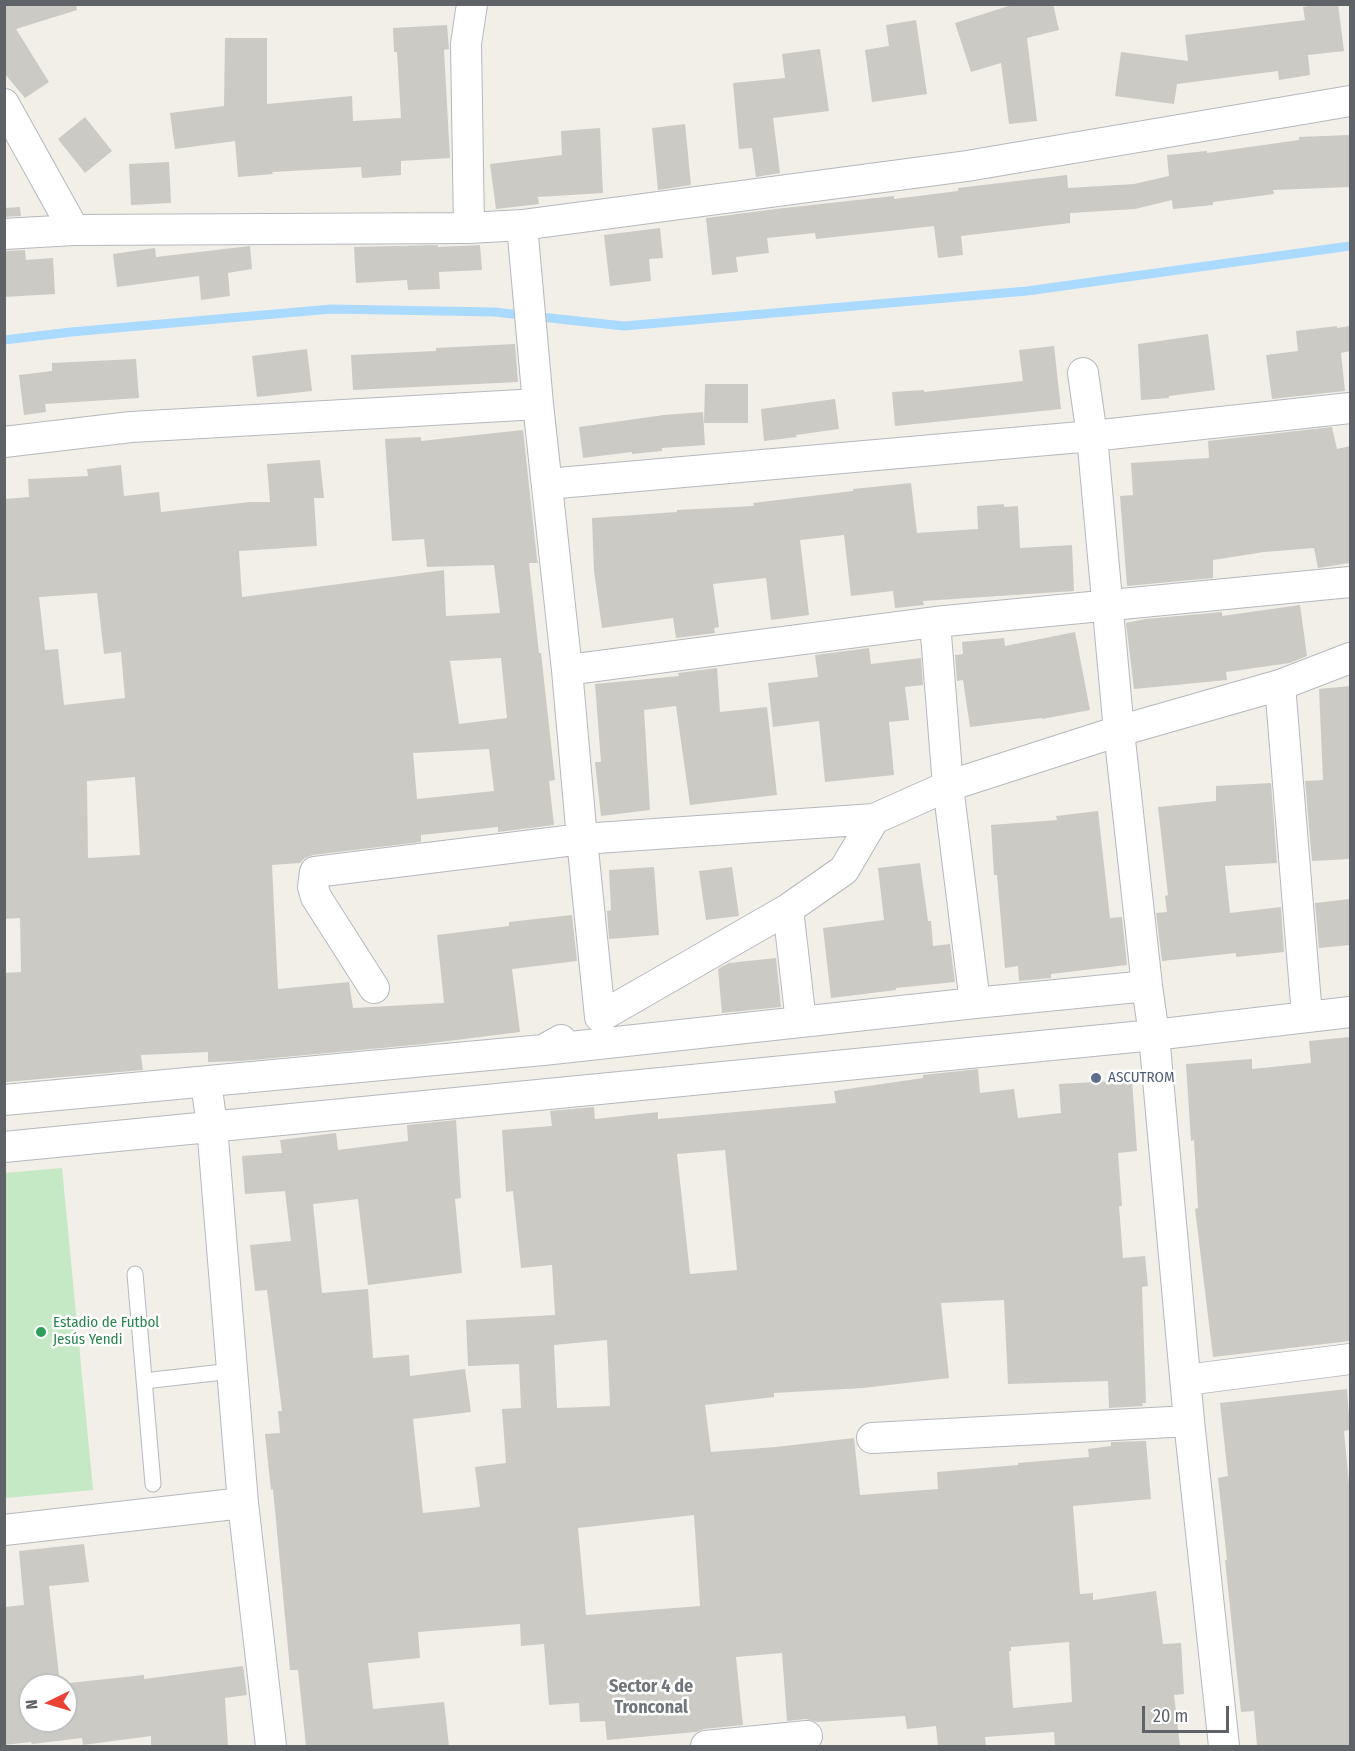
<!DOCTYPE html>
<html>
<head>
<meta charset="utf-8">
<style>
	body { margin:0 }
	#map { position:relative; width:1355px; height:1751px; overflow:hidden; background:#f1efe8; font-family:"Fira Sans Condensed",sans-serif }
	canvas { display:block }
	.frame { position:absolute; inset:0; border:6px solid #5f6368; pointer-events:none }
	.north { position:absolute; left:18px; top:1673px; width:60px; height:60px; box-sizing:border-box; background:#fff; border:2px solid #bfc1c3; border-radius:50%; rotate:265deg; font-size:16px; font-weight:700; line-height:24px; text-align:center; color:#5f6368 }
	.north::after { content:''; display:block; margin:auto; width:21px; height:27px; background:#ea4335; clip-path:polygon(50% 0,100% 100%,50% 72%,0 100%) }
	.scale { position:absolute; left:1142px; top:1706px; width:87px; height:27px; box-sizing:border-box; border:3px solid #5f6368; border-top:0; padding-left:8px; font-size:18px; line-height:21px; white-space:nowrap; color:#5f6368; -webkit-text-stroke:4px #fff; paint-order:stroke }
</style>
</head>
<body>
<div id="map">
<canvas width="1355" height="1751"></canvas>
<div class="frame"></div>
<div class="north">N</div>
<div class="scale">20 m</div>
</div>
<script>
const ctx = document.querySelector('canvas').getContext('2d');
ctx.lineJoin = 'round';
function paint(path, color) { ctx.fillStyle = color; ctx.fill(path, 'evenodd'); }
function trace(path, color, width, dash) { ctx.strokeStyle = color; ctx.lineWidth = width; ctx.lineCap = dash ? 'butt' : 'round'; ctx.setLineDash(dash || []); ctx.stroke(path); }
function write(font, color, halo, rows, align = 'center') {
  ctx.font = font + ' "Fira Sans Condensed",sans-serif'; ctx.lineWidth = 5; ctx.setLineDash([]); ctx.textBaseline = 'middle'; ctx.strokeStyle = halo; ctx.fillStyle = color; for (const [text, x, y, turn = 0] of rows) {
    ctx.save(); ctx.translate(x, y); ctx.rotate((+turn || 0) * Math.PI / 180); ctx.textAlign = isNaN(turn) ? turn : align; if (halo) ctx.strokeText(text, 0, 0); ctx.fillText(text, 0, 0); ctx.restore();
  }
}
paint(new Path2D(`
	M62,1168L93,1490L5,1498V1173Z`), '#c5e8c5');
trace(new Path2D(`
	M4,340L71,332L331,309L494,312L624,326L1027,291L1350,246`), '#aadaff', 9);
paint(new Path2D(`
	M4,4H76L77,10L16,29L49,82L25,98L4,73Z
	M1015,4H1053L1059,30L1027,38L1037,121L1009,124L1001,63L971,72L955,23Z
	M1321,4H1338L1344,51L1308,55L1310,75L1279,80L1278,71L1177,84L1174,104L1115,96L1121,52L1188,61L1185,35L1305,20L1303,7Z
	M916,20L927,94L872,102L865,50L889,46L886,25Z
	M447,25L449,49L444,50L450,158L401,161V175L362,178L361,167L272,172L273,174L238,177L235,141L175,149L170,113L224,106L225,38H267V104L352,96L353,121L401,118L397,52H394L393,28Z
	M820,49L829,111L773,118L780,173L756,177L752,148L739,149L733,83L785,78L782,54Z
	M85,117L112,151L85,173L58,139Z
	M685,124L691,185L658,190L652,128Z
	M600,128L603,193L538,197L539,204L496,209L490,164L562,155L561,131Z
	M1350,135V187L1273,190L1274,194L1213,202V205L1173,209L1172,200L1135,209L1070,213V223L961,236L963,255L938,258L934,226L816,239L815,233L767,238L769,253L736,257L738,272L712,275L706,218L784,208L894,196V199L958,191V188L1067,175L1068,188L1134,184L1169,176L1167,155L1207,151V153L1299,140V137Z
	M169,162L171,203L131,205L129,164Z
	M20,207L21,216L4,217V208Z
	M660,228L663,258L649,259L651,281L610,286L604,235Z
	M438,245V247L480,245L482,270L439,272L440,289L408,290L407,280L356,283L354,247Z
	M250,246L252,269L228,273L230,296L201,300L199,276L117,287L113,254L155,248L156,257Z
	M25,250L26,260L53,258L55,294L4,297V251Z
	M1337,326V328L1350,326V351L1341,353L1345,391L1272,399L1266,355L1298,351L1296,331Z
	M1208,334L1215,390L1169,396V398L1141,400L1138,344Z
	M515,344L518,382L353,390L351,355L436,351V348Z
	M1054,346L1061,409L895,426L892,392L924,390V392L1023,381L1019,350Z
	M307,349L312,391L257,397L252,356Z
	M136,359L139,398L45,404L46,412L24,415L19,375L52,371V363Z
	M705,384H748V423H704Z
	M835,399L839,429L796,435L797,437L764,441L761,409Z
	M703,412L705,445L662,448V451L632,454V452L583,458L579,427L664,415Z
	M1332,427L1337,449L1350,446V563L1318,568L1314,548L1264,552L1213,560V578L1127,586L1120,496L1133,495L1131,463L1209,458L1208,441Z
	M523,430L537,559L538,563H529L539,653H541L555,780L549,781L554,825L498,832V827L421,835V842L313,855L305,858L300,863L272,865L278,989L349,982L353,1008L444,1003L437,935L509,926V922L572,915L577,961L512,969L520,1032L424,1044L242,1061L208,1062V1052L141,1055L143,1070L6,1082L4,973L21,972L20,918L4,919V499L29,497L28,479L88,476L87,469L121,465L124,496L159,492L161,512L250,502H270L267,464L320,460L324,498H314L317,546L239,551L242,597L444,570L446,616L500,613L494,565L427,567L424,539L392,541L385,439L421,437V441ZM97,593L104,654L121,652L125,698L64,705L58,649L45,650L39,597ZM501,658L507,718L459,724L450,661ZM489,749L494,791L417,799L413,753ZM135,777L140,855L88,858L87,781Z
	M911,483L917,533L978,529L977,506L1004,504V507L1018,506L1020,548L1072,545L1074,591L923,601L924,605L895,608L893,591L851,596L844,535L800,540L809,615L771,620L766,578L713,584L719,627L714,628L715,633L676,638L673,618L602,628L594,571L592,518L677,512V510L754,506L753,503L853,491V489Z
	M1300,605L1307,656L1290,663L1226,672L1227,680L1134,689L1126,623L1145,619L1222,612V616Z
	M1075,632L1090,710L1042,719V718L970,727L963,680L957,681L955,655L963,654L962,642L1004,638L1005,646Z
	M869,648L871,664L921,658L923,685L905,687L909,720L889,722L894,775L825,782L819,721L773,727L768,683L818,677L815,655Z
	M717,668L720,712L767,707L777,795L690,805L676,706L644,710L650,810L601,816L595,762H601L595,684L679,676L678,673Z
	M1350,686V859L1312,861L1305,781L1323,780L1319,689Z
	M1271,783L1277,863L1225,866L1230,913L1281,907L1284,952L1236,957V953L1162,961L1156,913L1167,912L1165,896L1168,895L1158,807L1216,801V786Z
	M1098,811L1110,918L1122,917L1127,965L1051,974V978L1019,981L1018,966L1005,968L997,875H994L991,825L1057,820L1056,816Z
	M920,863L928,921H931L933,946L950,944L955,982L896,988V990L831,998L823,928L884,920L878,868Z
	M654,867L659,935L609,939L607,911L611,910L609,870Z
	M732,867L739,916L706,920L699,871Z
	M1350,899V945L1319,948L1315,903Z
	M776,958L781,1007L722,1013L718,969L729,963Z
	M1350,1037V1341L1213,1357L1195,1209L1198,1208L1194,1140L1191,1141L1186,1064L1252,1059V1069L1311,1063L1309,1041Z
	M978,1069L980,1093L1014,1089L1018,1118L1061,1113L1059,1084L1132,1080L1137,1151L1118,1153L1122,1206H1119L1123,1258L1145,1256L1148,1286L1142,1287L1146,1403H1142L1143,1406L1109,1408L1108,1381L1008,1384L1004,1300L941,1303L949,1378L863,1388L774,1393V1397L705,1405L711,1452L776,1447L854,1438L860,1495L938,1489L937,1472L1018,1465V1463L1089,1457L1088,1449L1111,1446V1442L1146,1441L1151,1499L1073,1506L1080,1594L1093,1593V1600L1156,1591L1163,1644L1181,1643L1184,1694L1174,1695L1180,1746H1055L1054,1732L985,1737L986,1746H938L936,1726L907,1729L905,1716L817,1722L806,1719L787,1721L782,1653L736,1657L743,1725L704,1729L696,1732L607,1740L605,1721L580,1722L579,1703L549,1705L544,1644L521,1646L520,1624L418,1632L420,1658L368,1663L373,1709L444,1702L449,1746H306L298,1670H290L273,1489L271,1490L265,1434L280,1433L278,1411H282L267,1290L255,1291L250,1245L291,1241L285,1191L245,1194L242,1156L282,1153L280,1140L336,1133L338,1150L408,1141L407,1125L456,1120L461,1198L455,1199L462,1273L368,1285L358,1199L313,1204L322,1293L368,1289L373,1358L409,1355L410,1376L465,1369L471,1412L413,1419L423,1513L480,1507L475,1467L506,1463L502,1409L521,1408L519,1364L468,1366L466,1320L555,1315L552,1265L521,1268L513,1191L506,1192L502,1130L552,1126L550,1111L594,1107L595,1119L658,1112V1119L836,1103L834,1091L923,1078V1075ZM725,1150L737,1270L690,1274L677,1154ZM607,1340L610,1406L557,1408L554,1345ZM694,1515L700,1606L586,1615L578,1528ZM1069,1642L1072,1702L1013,1708L1009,1651H1011V1647Z
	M1347,1389L1350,1430L1344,1431L1350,1494V1746H1257L1254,1711L1241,1712L1225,1560H1227L1218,1478L1228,1476L1220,1403Z
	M84,1544L89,1582L49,1586L60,1684L144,1675V1679L243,1666L247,1695L225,1698L228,1746H151V1736L83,1745L82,1738L32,1744L31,1742L4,1745V1607L24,1605L19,1551ZM30,1685H66V1721H30Z`), '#cccac5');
const lane = new Path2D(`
	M135,1274L153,1484
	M144,1381L232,1371`);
const street = new Path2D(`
	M4,104L74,230
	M522,225L538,404L567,670L582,839L600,1017L788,909L844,870L874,819
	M469,228L466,44L472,4
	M4,234L74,230L469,228L522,225L967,166L1350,101
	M1083,373L1092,436L1119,731L1147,986L1154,1035L1189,1421L1224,1746
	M4,442L131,427L538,404
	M547,484L1092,436L1350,408
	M935,622L948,786L975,1003
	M567,670L935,622L1350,582
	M1280,685L1307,1016
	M788,909L801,1022
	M374,988L316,897L313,887L315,872L582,839L874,819L948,786L1119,731L1280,685L1350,658
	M543,1050L975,1003L1147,986
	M206,1082L212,1126L243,1503L271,1746
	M4,1100L543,1050L561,1040
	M4,1147L1154,1035L1350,1012
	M1186,1380L1350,1359
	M872,1438L1189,1421
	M4,1530L243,1503
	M706,1746L807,1736`);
trace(lane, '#b5b8bc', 17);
trace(street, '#b5b8bc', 32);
trace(lane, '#fff', 15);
trace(street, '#fff', 30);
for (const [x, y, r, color] of [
	[1096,1078,6,"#5c6f8a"],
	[41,1332,6,"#2e9e5b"]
]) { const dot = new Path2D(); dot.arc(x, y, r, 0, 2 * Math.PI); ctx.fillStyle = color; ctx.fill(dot); trace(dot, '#fff', 2); }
write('15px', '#4e5e75', '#fff', [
	["ASCUTROM",1108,1078]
], 'left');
write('15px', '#27864d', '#fff', [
	["Estadio de Futbol",53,1323],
	["Jesús Yendi",53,1340]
], 'left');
write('bold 18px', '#70757a', '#fff', [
	["Sector 4 de",651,1687],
	["Tronconal",651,1708]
]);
</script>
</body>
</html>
